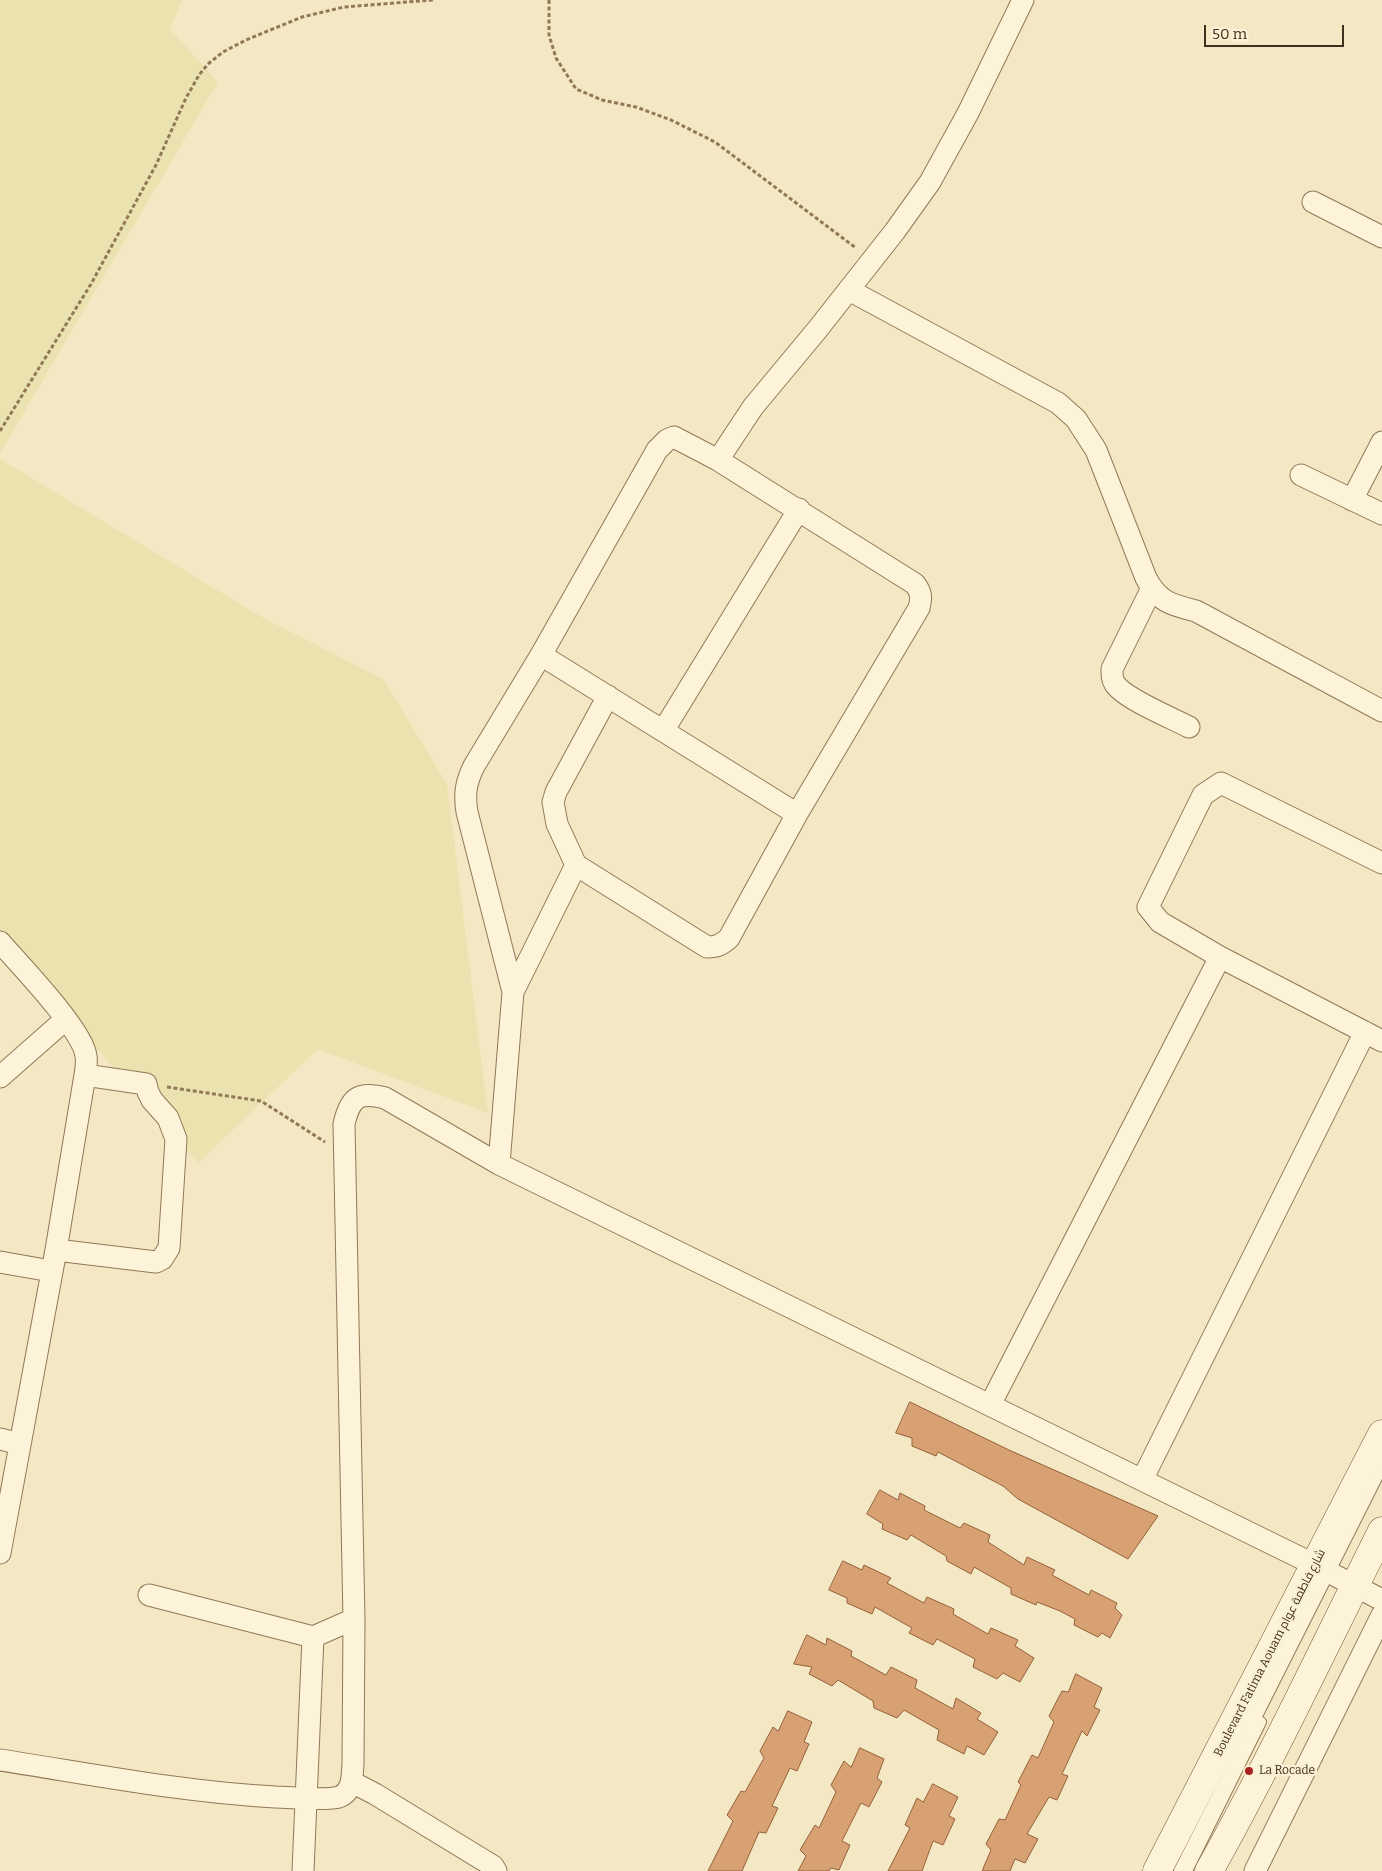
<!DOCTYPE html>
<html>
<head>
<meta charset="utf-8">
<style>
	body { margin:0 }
	#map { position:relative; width:1382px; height:1871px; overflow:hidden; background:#f4e7c3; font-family:Bitter,serif }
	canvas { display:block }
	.scale { position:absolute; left:1204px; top:25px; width:140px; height:22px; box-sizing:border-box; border:2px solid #3f2f1d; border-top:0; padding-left:6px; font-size:15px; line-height:18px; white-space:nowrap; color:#3f2f1d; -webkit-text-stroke:4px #faf0d4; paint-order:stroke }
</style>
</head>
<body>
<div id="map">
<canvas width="1382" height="1871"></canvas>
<div class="scale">50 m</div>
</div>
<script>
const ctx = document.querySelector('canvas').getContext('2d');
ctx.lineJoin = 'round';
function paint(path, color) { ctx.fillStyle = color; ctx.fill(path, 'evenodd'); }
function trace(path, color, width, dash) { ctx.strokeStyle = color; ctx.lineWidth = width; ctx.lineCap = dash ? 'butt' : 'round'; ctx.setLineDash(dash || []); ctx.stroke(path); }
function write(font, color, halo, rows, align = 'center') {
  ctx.font = font + ' Bitter,Cairo,serif'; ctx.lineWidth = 5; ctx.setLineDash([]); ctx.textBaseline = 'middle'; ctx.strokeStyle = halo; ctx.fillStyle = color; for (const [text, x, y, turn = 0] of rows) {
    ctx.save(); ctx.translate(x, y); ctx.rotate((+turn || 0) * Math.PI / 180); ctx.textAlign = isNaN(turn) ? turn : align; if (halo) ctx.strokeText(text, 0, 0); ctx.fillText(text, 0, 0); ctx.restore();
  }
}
paint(new Path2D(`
	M0,0H182L170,29L218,82L0,453Z
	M0,459L260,616L384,680L447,784L488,1113L318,1049L198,1163L0,939Z`), '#eae3af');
const building = new Path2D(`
	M910,1402L1009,1450L1158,1516L1128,1559L1018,1499L1003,1486L938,1452L936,1456L912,1446V1438L896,1433Z
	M880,1490L898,1500L900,1493L925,1506L924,1510L960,1528L964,1523L990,1535L988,1542L1024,1565L1027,1557L1055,1570L1052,1575L1089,1595L1091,1590L1117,1603L1115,1608L1122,1615L1110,1638L1102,1633L1098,1637L1074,1625L1075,1619L1060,1611L1037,1602L1036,1605L1011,1594V1588L974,1567L971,1574L947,1561L946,1556L911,1535L907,1540L882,1529L883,1524L867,1514Z
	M843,1561L862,1570L864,1565L891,1578L887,1583L924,1603L927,1597L954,1609L953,1614L988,1634L991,1628L1018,1640L1015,1646L1034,1658L1020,1682L1003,1673L997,1679L973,1667L975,1659L937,1639L933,1645L909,1633L912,1628L875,1607L872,1614L847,1603V1598L829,1590Z
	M807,1635L826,1645L827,1638L852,1651L851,1656L886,1675L891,1667L917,1680L915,1688L953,1709L956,1698L981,1713L977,1719L998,1732L984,1755L967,1746L964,1754L937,1740L939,1730L904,1710L897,1718L874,1708L873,1701L838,1680L832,1686L809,1674L812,1667L794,1664Z
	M1076,1674L1102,1688L1094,1707L1100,1710L1087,1736L1082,1731L1062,1774L1068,1776L1057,1800L1049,1797L1027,1834L1038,1839L1025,1863L1015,1859L1010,1871H982L991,1850L986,1844L999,1819L1005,1820L1021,1785L1018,1782L1032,1755L1038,1758L1054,1722L1049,1716L1062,1691L1068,1692Z
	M788,1711L812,1722L804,1742L809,1744L797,1771L790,1768L772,1806L778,1808L766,1833L759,1832L742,1871H708L733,1821L727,1815L741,1791L745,1792L764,1758L760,1751L773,1727L778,1731Z
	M860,1748L884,1759L877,1778L882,1782L869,1807L861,1803L842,1841L850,1845L839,1870L831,1868L829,1871H798L806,1856L800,1850L815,1825L819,1828L836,1792L831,1785L844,1761L851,1767Z
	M933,1784L958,1797L949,1816L955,1819L943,1845L933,1841L922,1871H888L910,1828L905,1825L917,1798L923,1802Z`);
paint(building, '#d7a174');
trace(building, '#936039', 1);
const lane = new Path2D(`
	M1179,1871L1382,1468
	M1187,1871L1261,1722`);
const street = new Path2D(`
	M1313,202L1382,237
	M849,290L1058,403L1076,419L1096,450L1146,578C1158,602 1172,605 1196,611L1382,711
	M718,460L753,407L817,330L895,231L930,182L968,113L1023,0
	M1301,475L1382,514
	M1352,500L1382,442
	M1151,590L1112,669C1112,675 1112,680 1115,684C1125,699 1172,718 1189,727
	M541,655L797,814
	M663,731L799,509
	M0,942C19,964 83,1030 86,1056C87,1062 86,1069 85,1075L56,1250L0,1553
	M1220,957L1160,922L1148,907L1203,795L1221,783L1382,863
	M513,992L467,812C464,794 466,782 474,766L541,655L657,450L667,440L674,437L718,460L915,584C921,592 922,597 919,608L797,814L729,938C721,945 717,947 707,947L576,865L557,824L553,802L556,792L608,696
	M0,1077L66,1019
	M499,1164L513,992L576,865
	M56,1250L156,1262L162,1259L169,1248L176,1139L168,1118L152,1100L148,1092L146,1084L85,1075
	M0,1262L51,1271
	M990,1405L1220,957L1382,1041
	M0,1439L20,1444
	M1142,1480L1365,1032
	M149,1595L313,1637L354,1619
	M0,1760C91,1774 182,1792 275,1797C290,1797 326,1801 339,1797C353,1792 352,1776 353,1764L354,1619L344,1124C350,1098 358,1091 385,1098L499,1164L1315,1565L1382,1600
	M352,1782L375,1794L493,1866L496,1871
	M303,1871L313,1637
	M1255,1871L1382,1615`);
const secondary = new Path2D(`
	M1157,1871L1382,1434
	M1209,1871C1271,1760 1325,1645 1382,1531`);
trace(lane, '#917857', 12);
trace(street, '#917857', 23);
trace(secondary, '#73583a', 29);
trace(new Path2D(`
	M549,0V35L556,58L576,89L602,100L636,107L671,120L715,142L856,248
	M0,431L91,284L156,165L186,98L199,75L208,64L223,52L246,40L302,17L344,7L433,0
	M167,1087L261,1101L325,1142`), '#917857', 3, [4, 2.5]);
trace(lane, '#fdf3d8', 10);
trace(street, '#fdf3d8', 21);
trace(secondary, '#fdf3d8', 28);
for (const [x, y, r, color] of [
	[1249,1771,5,"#a8221f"]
]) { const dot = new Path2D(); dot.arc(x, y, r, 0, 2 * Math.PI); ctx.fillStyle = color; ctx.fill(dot); trace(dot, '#faf0d4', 2); }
write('12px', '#3f2f1d', '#faf0d4', [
	["Boulevard Fatima Aouam شارع فاطمة عوام",1270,1653,-63]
]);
write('12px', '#3f2f1d', '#faf0d4', [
	["La Rocade",1259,1771]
], 'left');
</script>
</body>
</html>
